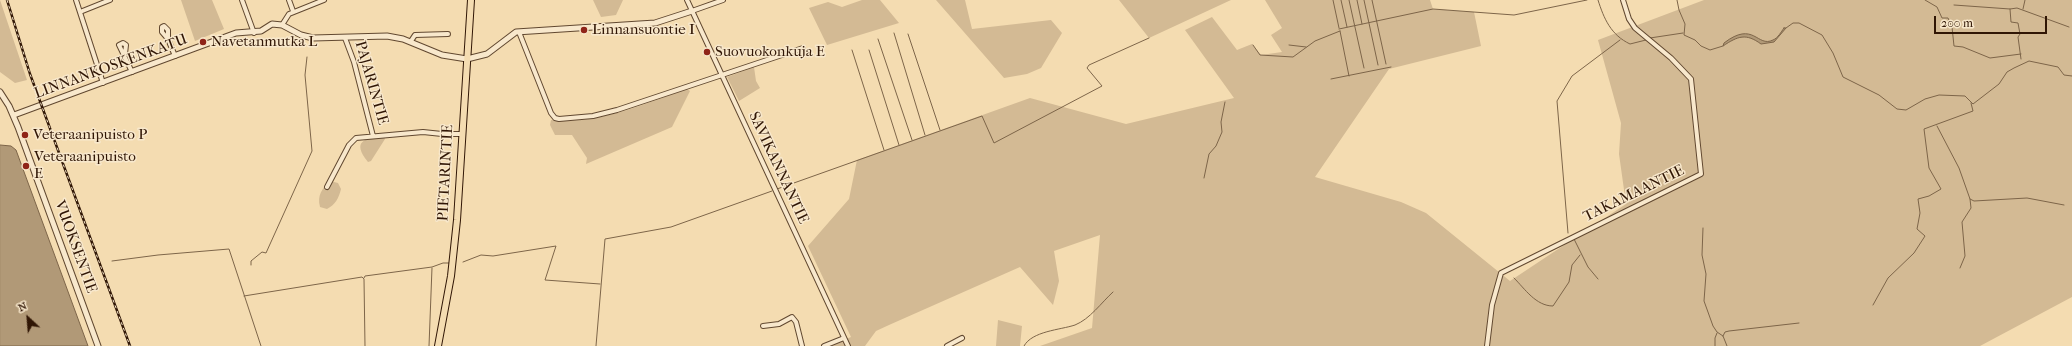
<!DOCTYPE html>
<html>
<head>
<meta charset="utf-8">
<style>
	body { margin:0 }
	#map { position:relative; width:2072px; height:346px; overflow:hidden; background:#f4dcb1; font-family:"IM FELL French Canon",serif }
	canvas { display:block }
	.north { position:absolute; left:8px; top:298px; width:40px; height:40px; -webkit-text-stroke:3px #f8e8cc; paint-order:stroke; rotate:334deg; font-size:11px; font-weight:700; line-height:16px; text-align:center; color:#301605 }
	.north::after { content:''; display:block; margin:auto; width:14px; height:18px; background:#301605; clip-path:polygon(50% 0,100% 100%,50% 72%,0 100%) }
	.scale { position:absolute; left:1934px; top:16px; width:113px; height:18px; box-sizing:border-box; border:2px solid #301605; border-top:0; padding-left:5px; font-size:12px; line-height:14px; white-space:nowrap; color:#301605; -webkit-text-stroke:3px #f8e8cc; paint-order:stroke }
</style>
</head>
<body>
<div id="map">
<canvas width="2072" height="346"></canvas>
<div class="north">N</div>
<div class="scale">200 m</div>
</div>
<script>
const ctx = document.querySelector('canvas').getContext('2d');
ctx.lineJoin = 'round';
function paint(path, color) { ctx.fillStyle = color; ctx.fill(path, 'evenodd'); }
function trace(path, color, width, dash) { ctx.strokeStyle = color; ctx.lineWidth = width; ctx.lineCap = dash ? 'butt' : 'round'; ctx.setLineDash(dash || []); ctx.stroke(path); }
function write(font, color, halo, rows, align = 'center') {
  ctx.font = font + ' "IM FELL French Canon",serif'; ctx.lineWidth = 3; ctx.setLineDash([]); ctx.textBaseline = 'middle'; ctx.strokeStyle = halo; ctx.fillStyle = color; for (const [text, x, y, turn = 0] of rows) {
    ctx.save(); ctx.translate(x, y); ctx.rotate((+turn || 0) * Math.PI / 180); ctx.textAlign = isNaN(turn) ? turn : align; if (halo) ctx.strokeText(text, 0, 0); ctx.fillText(text, 0, 0); ctx.restore();
  }
}
paint(new Path2D(`
	M0,0L27,80L15,83L0,72Z
	M181,0H212L224,29L195,41Z
	M593,0H623L616,15L601,17Z
	M862,0H880L899,23L827,45L809,8L828,2L842,7Z
	M936,0H965L972,29L1051,20L1062,33L1041,68L1027,74L1004,78Z
	M1119,0H1231L1149,38Z
	M1265,0H1430L1433,9L1474,12L1481,46L1389,69L1315,177L1401,202L1426,213L1510,281L1626,204L1619,154L1621,123L1598,40L1704,0H2072V297L1980,346H1040L1092,328L1100,235L1054,251L1059,281L1053,305L1020,267L889,325L876,331L865,346H830L851,337L808,246L849,199L857,160L1030,98L1126,124L1234,98L1185,30L1212,17L1237,50L1252,44L1261,55L1282,52L1271,35L1282,28Z
	M754,67L756,81L760,88L739,101L727,77Z
	M687,89L690,91L672,127L586,164L587,158L572,135H555L550,125L551,120C598,125 643,104 687,89Z
	M384,136L385,139L371,161L368,162C351,141 365,138 384,136Z
	M330,181L338,183L341,189C339,198 335,205 327,209L320,207C317,195 322,189 330,181Z
	M998,320L1022,326L1020,346H996Z`), '#d3ba94');
const water = new Path2D(`
	M1784,28H1786L1774,42L1761,44C1746,33 1738,36 1723,46L1724,43C1754,20 1757,48 1773,40C1778,38 1781,32 1784,28Z
	M0,145L11,146L16,150L88,346H0Z`);
paint(water, '#b19977');
trace(water, '#7d6549', 1);
trace(new Path2D(`
	M1333,0L1339,28
	M1341,0L1347,27
	M1349,0L1364,68
	M1357,0L1362,24
	M1364,0L1378,65
	M1372,0L1386,64
	M1598,0C1604,19 1611,35 1630,44L1646,40
	M1677,0L1679,10L1685,24L1684,35L1695,40L1701,46L1710,50L1723,46
	M1925,0L1937,7L1942,18H1948L1952,27L1954,46L1963,47L1990,58L2021,54
	M1954,5L2010,9L2017,8L2069,27
	M2010,9L2011,22L2018,23L2020,34L2018,37L2021,59
	M2023,9L2025,0
	M1786,28L1793,23H1799L1822,35L1833,53L1843,77L1879,95L1897,109L1906,110L1925,99L1939,95L1965,96L1973,104L1999,84L2007,72L2014,68L2029,61L2058,67L2064,75L2072,76
	M1339,29L1433,9L1514,15L1587,0
	M1340,31L1349,76
	M894,33L925,135
	M908,34L940,130
	M1650,38L1683,33
	M878,39L912,140
	M1253,45L1260,55L1293,57L1315,41L1340,31
	M1289,45L1306,47
	M852,50L884,150
	M869,50L899,145
	M1331,79L1391,67
	M1937,126L1959,168L1970,199L1971,208L1962,222L1965,256L1960,268
	M1204,178L1209,154L1216,146L1222,132L1221,122L1225,102
	M777,189L982,116L994,143L1102,86L1087,68L1089,65L1149,38
	M1970,199L1974,201L2027,198L2064,205
	M1703,228L1702,255L1706,274L1704,301L1713,326L1717,332L1723,336L1727,346
	M1568,233L1557,101L1572,76L1620,40
	M1574,239L1588,267L1598,279
	M112,261L158,255L229,249L261,346
	M463,262L481,255L493,256L556,246L545,280L600,284
	M251,265V261L262,252L266,253L312,151L305,75L307,57
	M364,278L365,276L432,267L443,263H449
	M1514,278C1525,289 1536,306 1553,306L1569,282L1572,265L1580,255
	M244,296L362,277L364,279L365,346
	M1873,305L1888,278L1914,253L1925,236L1917,229L1920,213L1918,199L1929,196L1941,189L1929,168L1924,129L1973,111L1971,103
	M1723,336L1725,332L1729,331L1799,323
	M429,346L432,268
	M596,346L605,239L671,227L772,191
	M1024,346C1032,331 1060,330 1075,325C1090,319 1101,303 1113,292
	M1715,346V338L1717,333`), '#7d6549', 1);
const minor = new Path2D(`
	M76,0L103,83
	M242,0L254,33
	M289,0L293,11
	M687,0L848,346
	M692,11L723,0
	M80,12L110,0
	M282,25L289,14L324,0
	M519,32L551,113L555,118L559,119L593,116L617,110L803,48
	M345,38L354,62L373,136
	M168,39V30L164,26L162,27V32L168,39L175,56
	M411,41L415,35L448,34
	M125,54L126,45L123,43L119,45L132,72
	M327,187L349,145L356,138L423,132L442,134H462
	M763,326L779,324L792,317L796,322L802,346
	M824,346L844,338
	M947,346L962,338
	M1487,346L1492,305L1501,273L1701,174L1691,79L1671,58L1635,28L1629,19L1623,0`);
const tertiary = new Path2D(`
	M0,92L9,106L18,127L98,346
	M14,115L236,33L261,31L272,24L282,25L301,35L313,38L387,36L403,39L442,55L467,59L487,54L516,32L655,23L692,11`);
const primary = new Path2D(`
	M438,346L451,276L457,220L471,0`);
trace(minor, '#614830', 6);
trace(tertiary, '#614830', 7);
trace(primary, '#301605', 8);
trace(minor, '#f8e8cc', 4);
trace(tertiary, '#f8e8cc', 5);
trace(primary, '#f4dcb1', 6);
const rail = new Path2D(`
	M7,0L30,74L130,346`);
trace(rail, '#301605', 2.5);
trace(rail, '#f8e8cc', 1, [3]);
for (const [x, y, r, color] of [
	[584,30,4,"#8f2418"],
	[203,42,4,"#8f2418"],
	[707,52,4,"#8f2418"],
	[25,135,4,"#8f2418"],
	[26,166,4,"#8f2418"]
]) { const dot = new Path2D(); dot.arc(x, y, r, 0, 2 * Math.PI); ctx.fillStyle = color; ctx.fill(dot); trace(dot, '#f8e8cc', 1.5); }
write('15px', '#301605', '#f8e8cc', [
	["Linnansuontie I",592,30],
	["Navetanmutka L",211,42],
	["Suovuokonkuja E",715,52],
	["Veteraanipuisto P",33,135],
	["Veteraanipuisto",34,157],
	["E",34,174]
], 'left');
write('15px', '#301605', '#f8e8cc', [
	["LINNANKOSKENKATU",111,67,-20],
	["PAJARINTIE",371,83,74],
	["SAVIKANNANTIE",778,168,65],
	["PIETARINTIE",446,173,-87],
	["TAKAMAANTIE",1634,194,-26],
	["VUOKSENTIE",75,247,70]
]);
</script>
</body>
</html>
